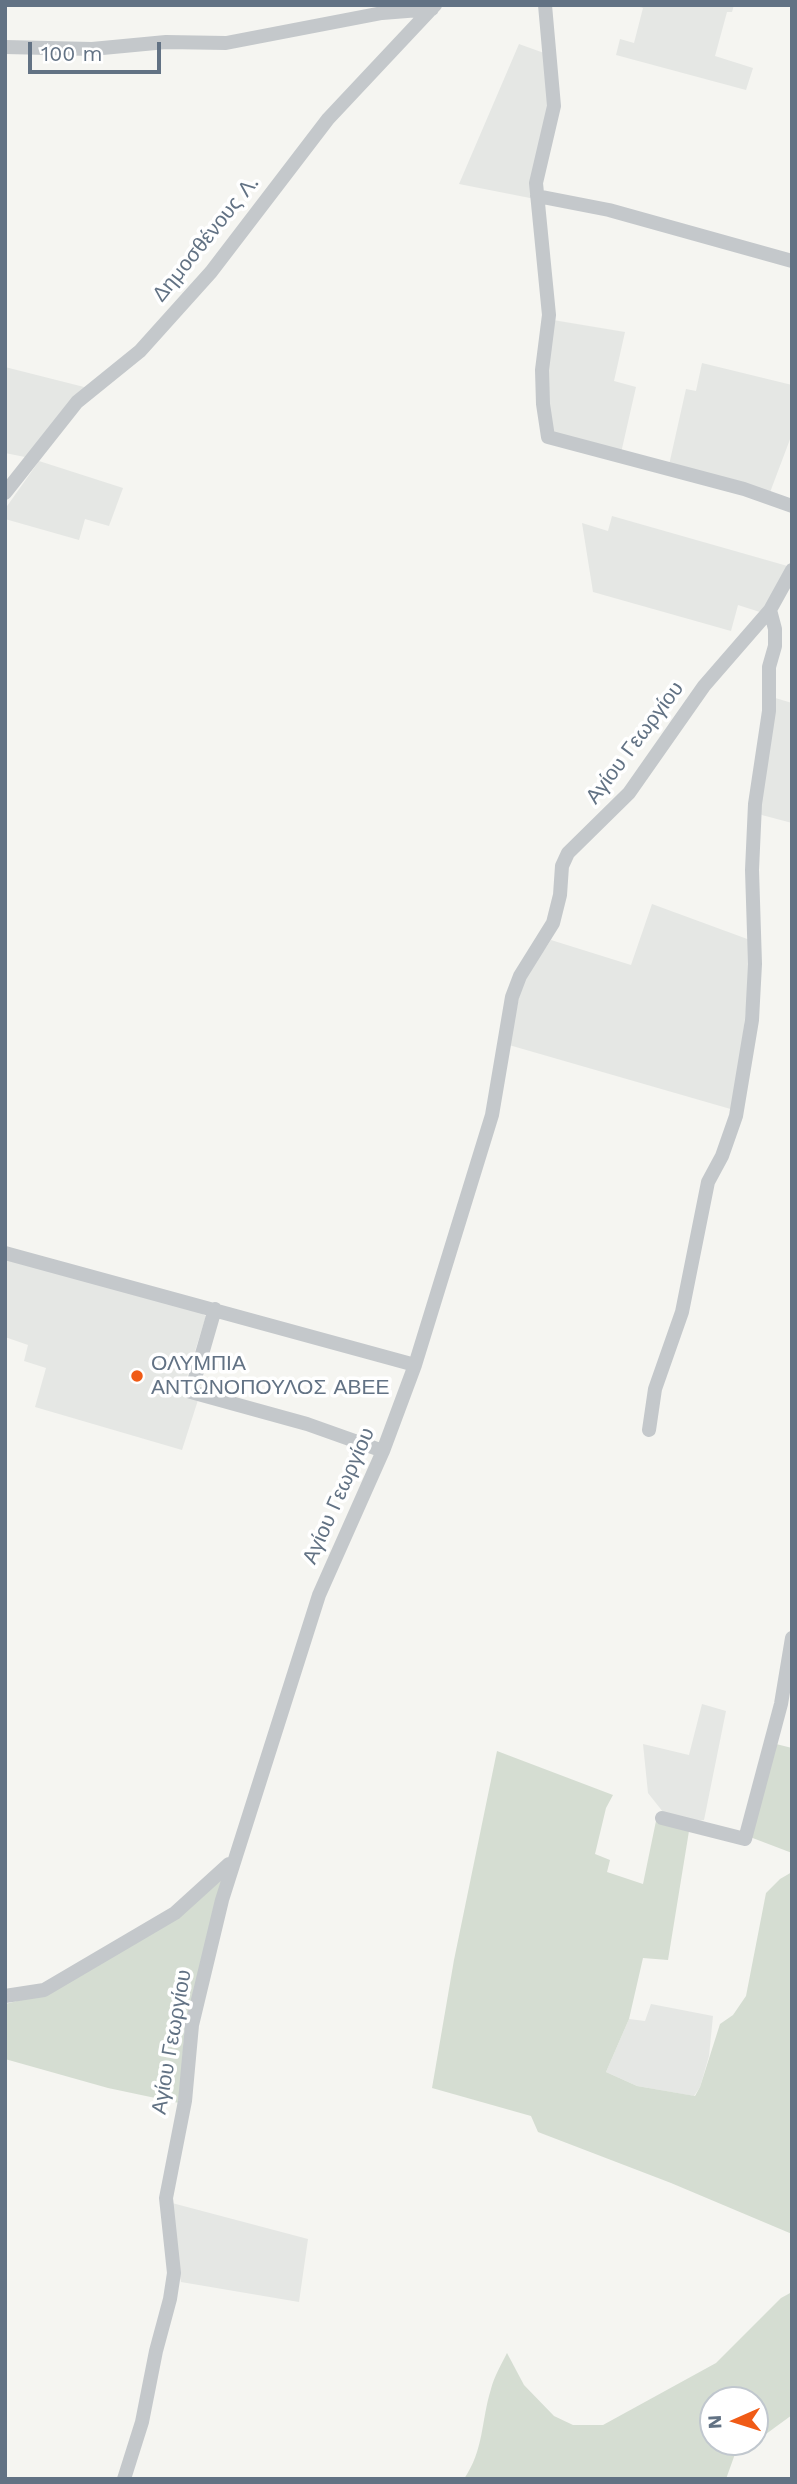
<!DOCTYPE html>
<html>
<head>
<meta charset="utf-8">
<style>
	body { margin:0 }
	#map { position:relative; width:797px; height:2484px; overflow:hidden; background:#f5f5f1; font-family:"Work Sans",sans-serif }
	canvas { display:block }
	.frame { position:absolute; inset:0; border:7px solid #627284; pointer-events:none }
	.north { position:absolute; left:699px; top:2386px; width:70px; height:70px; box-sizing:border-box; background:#fff; border:2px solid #c0c7ce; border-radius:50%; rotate:267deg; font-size:19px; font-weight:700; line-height:28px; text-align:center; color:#627284 }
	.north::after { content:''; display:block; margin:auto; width:24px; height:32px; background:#f05b16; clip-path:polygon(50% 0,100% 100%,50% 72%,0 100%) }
	.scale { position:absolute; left:28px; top:42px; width:133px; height:32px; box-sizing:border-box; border:4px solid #627284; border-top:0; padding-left:9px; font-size:21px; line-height:24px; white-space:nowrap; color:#627284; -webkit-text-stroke:5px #fff; paint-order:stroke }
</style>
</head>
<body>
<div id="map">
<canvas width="797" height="2484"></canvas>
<div class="frame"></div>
<div class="north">N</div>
<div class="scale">100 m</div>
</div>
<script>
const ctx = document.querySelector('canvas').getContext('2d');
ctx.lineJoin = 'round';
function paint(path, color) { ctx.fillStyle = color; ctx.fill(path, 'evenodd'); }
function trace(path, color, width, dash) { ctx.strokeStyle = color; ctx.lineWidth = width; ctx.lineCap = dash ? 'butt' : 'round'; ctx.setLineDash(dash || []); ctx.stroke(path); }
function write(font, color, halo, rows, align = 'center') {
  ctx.font = font + ' "Work Sans",sans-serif'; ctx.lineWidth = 7; ctx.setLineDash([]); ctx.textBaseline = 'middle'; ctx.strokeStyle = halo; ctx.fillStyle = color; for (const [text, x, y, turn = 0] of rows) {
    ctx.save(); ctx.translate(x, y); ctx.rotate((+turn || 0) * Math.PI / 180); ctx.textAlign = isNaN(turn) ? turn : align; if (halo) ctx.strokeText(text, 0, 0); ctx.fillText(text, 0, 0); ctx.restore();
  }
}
paint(new Path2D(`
	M633,5H734L732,12H727L715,56L753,68L746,90L616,55L620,39L634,43L643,8Z
	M519,44L544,53L549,102L530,198L459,184Z
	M553,320L625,332L614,381L636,387L621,453L550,435L546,399Z
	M702,363L792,385V434L769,495L669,465L686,389L696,391Z
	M5,367L88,388L30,458L5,453Z
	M39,461L123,488L109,526L85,519L79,540L5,519V509Z
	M612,516L791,567L763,613L738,605L731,631L593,592L582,523L608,531Z
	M772,697L792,703V823L758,814Z
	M652,904L750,940L751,968L734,1110L509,1045L520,993L528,972L551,940L631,965Z
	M5,1258L192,1308L206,1316L182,1393L198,1400L182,1450L35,1407L46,1368L24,1361L28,1345L5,1337Z
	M702,1704L726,1711L704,1820L696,1821L663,1812L648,1793L643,1744L689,1755Z
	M651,2004L713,2016L709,2056L700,2087L694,2096L637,2086L606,2072L629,2019L645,2021Z
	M172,2203L308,2239L299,2302L181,2282L169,2217Z`), '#e5e7e4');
paint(new Path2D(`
	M776,1744L792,1748V1853L750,1837Z
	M497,1751L613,1795L606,1808L595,1854L610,1860L607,1872L643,1884L656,1821L689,1831L668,1960L643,1958L629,2019L606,2072L637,2086L695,2096L700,2087L720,2024L733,2015L746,1996L766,1893L780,1879L792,1872V2234L671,2183L538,2132L531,2116L432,2088L454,1960Z
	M225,1878L185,2027L179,2103L108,2088L5,2059V2004L49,1993Z
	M792,2292V2415L755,2442V2400H713V2442H755L735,2454L726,2479H464C484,2450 481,2421 491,2389C494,2377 501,2365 507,2353L524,2385L554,2416L573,2425H603L716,2363L781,2298Z`), '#d5ddd2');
trace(new Path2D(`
	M545,5L554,106L536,183L549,315L542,370L543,404L548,437L744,489L792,506
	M5,47L92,49L166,42L226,43L382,13L432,9
	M537,196L609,210L792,261
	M5,493L77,402L140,351L211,272L328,119L435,5
	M5,1253L415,1365
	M215,1309L191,1392L307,1424L383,1451
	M649,1430L655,1389L682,1312L708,1182L722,1156L736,1116L752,1020L755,964L752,870L755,804L769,711V667L775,646V629L770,610
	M662,1818L745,1839L781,1704L792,1638
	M5,1996L44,1990L175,1913L229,1864
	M124,2479L142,2422L156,2351L170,2299L174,2273L166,2198L185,2101L192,2025L222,1900L319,1595L383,1451L415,1365L492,1115L512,997L520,976L553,923L560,895L562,866L568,853L629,793L704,686L770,610L792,570`), '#c4c8cb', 14);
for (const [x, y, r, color] of [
	[137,1376,7,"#f05b16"]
]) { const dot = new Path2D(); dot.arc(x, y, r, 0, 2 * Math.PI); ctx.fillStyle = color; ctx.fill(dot); trace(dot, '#fff', 2.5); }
write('21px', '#627284', '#fff', [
	["Δημοσθένους Λ.",206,239,-51],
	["Αγίου Γεωργίου",635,743,-53],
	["Αγίου Γεωργίου",339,1496,-66],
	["Αγίου Γεωργίου",172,2042,-80]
]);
write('21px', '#627284', '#fff', [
	["ΟΛΥΜΠΙΑ",151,1364],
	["ΑΝΤΩΝΟΠΟΥΛΟΣ ΑΒΕΕ",151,1388]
], 'left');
</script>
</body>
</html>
